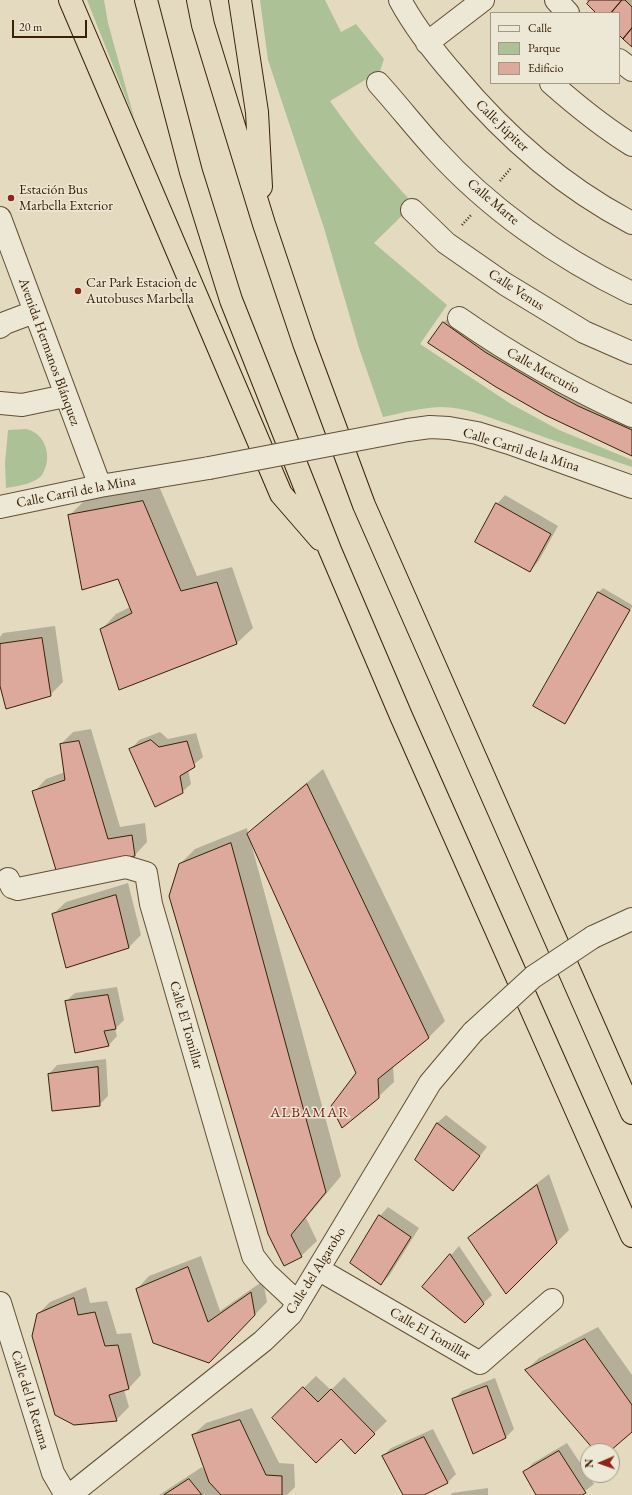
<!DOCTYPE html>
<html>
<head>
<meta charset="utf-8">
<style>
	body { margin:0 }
	#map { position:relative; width:632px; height:1495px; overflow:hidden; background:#e3dac0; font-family:"EB Garamond",serif }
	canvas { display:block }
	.legend { position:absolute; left:490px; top:12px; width:130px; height:72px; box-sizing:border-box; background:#ede7d6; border:1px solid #a59882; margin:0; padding:5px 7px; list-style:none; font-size:12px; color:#392104 }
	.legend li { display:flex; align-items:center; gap:8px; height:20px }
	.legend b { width:20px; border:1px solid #a59882 }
	.north { position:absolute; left:580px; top:1443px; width:40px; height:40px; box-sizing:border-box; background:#ede7d6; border:1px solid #a59882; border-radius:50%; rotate:268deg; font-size:11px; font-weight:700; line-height:16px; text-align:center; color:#392104 }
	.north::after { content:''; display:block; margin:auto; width:14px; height:18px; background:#8f2418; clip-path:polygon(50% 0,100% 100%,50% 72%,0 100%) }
	.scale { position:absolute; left:12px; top:20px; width:75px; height:18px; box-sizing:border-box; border:2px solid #392104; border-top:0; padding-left:5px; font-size:12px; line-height:14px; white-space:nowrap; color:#392104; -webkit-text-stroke:3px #ede7d6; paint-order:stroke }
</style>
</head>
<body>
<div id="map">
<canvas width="632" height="1495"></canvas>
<ul class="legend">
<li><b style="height:5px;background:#ede7d6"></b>Calle</li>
<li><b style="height:11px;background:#adc197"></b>Parque</li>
<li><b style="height:11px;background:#dda99c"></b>Edificio</li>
</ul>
<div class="north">N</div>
<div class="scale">20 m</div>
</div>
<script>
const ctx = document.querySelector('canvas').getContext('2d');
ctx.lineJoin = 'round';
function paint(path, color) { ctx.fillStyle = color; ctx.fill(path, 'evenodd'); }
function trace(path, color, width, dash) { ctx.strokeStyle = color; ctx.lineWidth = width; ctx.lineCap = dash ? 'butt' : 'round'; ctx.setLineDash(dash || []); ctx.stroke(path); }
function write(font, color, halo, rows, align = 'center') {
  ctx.font = font + ' "EB Garamond",serif'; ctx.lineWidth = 3; ctx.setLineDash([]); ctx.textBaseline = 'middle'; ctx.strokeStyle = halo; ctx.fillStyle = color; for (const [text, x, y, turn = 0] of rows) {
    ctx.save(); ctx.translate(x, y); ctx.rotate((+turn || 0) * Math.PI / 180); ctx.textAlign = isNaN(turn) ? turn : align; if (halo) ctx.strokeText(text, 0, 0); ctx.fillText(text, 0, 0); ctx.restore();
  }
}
paint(new Path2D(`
	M87,0H104L108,23L135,121Z
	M260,0H325L341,32L356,24L384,59L380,71L330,101C356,138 383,172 414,204L374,243L447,305L420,344L511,404L559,430L632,460V467C595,454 557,442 519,428C493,419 468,407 440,407C420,408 401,413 383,417L359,348L324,228L268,60Z
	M26,429C46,433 53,458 42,475C35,484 17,486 6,488L5,463L8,430Z`), '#adc197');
paint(new Path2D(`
	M586,0H632V45L619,33V13H598Z
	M452,315L632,417V454L443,323Z
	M159,486L197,576L232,567L253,628L237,643L120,689L101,630L116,614L130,607L119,578L69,516L85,500Z
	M505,495L558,526L538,562L530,571L497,504Z
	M603,588L632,605V607L569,718L564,722L535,705L599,592Z
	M55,626L63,682L50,695L0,682V637L3,633Z
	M91,729L120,827L145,823L147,842L135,855L56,868L34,792L46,779L65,772L61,744L73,732Z
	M160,732L168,739L196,733L203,757L188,769L191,784L182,792L131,749L139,740Z
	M323,769L445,1021L429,1037L393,1066L394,1082L378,1097L357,1073L251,843L341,1176L306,1218L317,1241L301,1256L284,1265L179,865L195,849L247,828L248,834L264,819Z
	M128,883L141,935L129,947L53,914L66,902Z
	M117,987L124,1020L115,1029L117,1036L109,1045L76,1052L66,1001L75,993Z
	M106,1059L108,1096L99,1105L49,1074L57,1065Z
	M446,1115L487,1147L453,1190L437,1123Z
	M549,1174L569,1230L506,1293L470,1238L482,1226Z
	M388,1207L419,1228L389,1276L381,1284L380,1216Z
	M459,1246L492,1295L465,1321L423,1287Z
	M201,1256L220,1311L263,1281L267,1302L222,1349L137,1289L149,1276Z
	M86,1287L90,1303L107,1301L117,1334L131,1333L141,1375L129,1388L124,1390L129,1407L116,1420L37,1315L50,1302Z
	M598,1327L632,1375V1430L609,1451H596L526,1370L539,1358Z
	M316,1376L331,1390L344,1377L387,1421L355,1452L341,1438L273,1418Z
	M495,1378L514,1429L505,1438L454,1399L462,1391Z
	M252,1408L279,1463L294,1464L295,1487L287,1495H159L202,1467L207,1474L193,1435L206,1423Z
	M433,1429L456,1474L447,1483L421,1495H405L383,1456L391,1448Z
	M567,1443L594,1484L580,1495H537L525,1472L533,1463Z
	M488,1488V1495H450L452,1493Z`), '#0003');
const building = new Path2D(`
	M590,0H622L611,13H596L587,4Z
	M622,0H625L632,7V28L623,39L619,35V13H611Z
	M632,28V47L623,39Z
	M443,322L485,352L556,394L578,406L632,430V456L545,415L496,387L428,343Z
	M143,501L181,591L217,582L237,644L119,690L100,629L132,613L118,579L82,590L68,515Z
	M496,503L551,534L530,572L475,542Z
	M598,592L630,610L565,724L533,706Z
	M42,638L51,696L6,709L0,686V644Z
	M151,740L159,747L187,741L195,767L180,776L183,793L155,807L129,749Z
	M79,741L108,839L132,835L135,856L56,870L32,791L65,780L60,744Z
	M307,784L429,1038L378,1079L379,1098L342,1128L331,1106L356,1073L247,834Z
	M231,843L326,1192L291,1235L302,1257L284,1266L268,1234L169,896L179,864Z
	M116,895L129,948L66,968L52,914Z
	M108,995L116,1029L104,1031L109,1046L75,1053L65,1001Z
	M98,1067L100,1106L52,1111L48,1074Z
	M437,1123L480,1156L453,1191L415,1160Z
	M537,1185L557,1243L506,1294L468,1238Z
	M379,1215L411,1237L381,1285L350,1263Z
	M450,1254L484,1304L465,1323L422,1287Z
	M188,1267L208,1322L251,1292L255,1315L209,1363L153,1343L136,1289Z
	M74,1298L78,1315L95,1312L105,1346L118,1345L129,1389L109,1395L117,1421L74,1425L55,1415L32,1336L37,1314Z
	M585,1339L632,1405V1432L610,1451H595L525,1370Z
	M487,1386L506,1438L473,1454L452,1399Z
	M303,1387L318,1402L331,1389L375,1434L355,1454L341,1439L316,1463L272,1418Z
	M240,1420L266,1475L282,1476V1495H221L209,1482L192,1435Z
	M424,1437L448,1483L424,1495H403L382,1456Z
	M559,1451L586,1493L582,1495H536L523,1472Z
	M189,1479L202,1495H164Z`);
paint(building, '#dda99c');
trace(building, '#392104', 1);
const street = new Path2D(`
	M400,0C415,28 434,52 455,76C505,136 563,187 632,223
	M556,0L568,13
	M427,43L483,0
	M619,60L632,70
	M378,83C397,104 415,127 434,148C488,208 559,258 632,293
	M551,83C577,106 603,127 632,145
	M412,210L446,243L505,284L584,332L632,353
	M0,218L100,486
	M459,318C515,357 570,388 632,416
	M0,327L5,323L34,312
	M0,403L22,405L65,396
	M408,430L430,427L449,428L477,433L509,443L632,487
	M0,507L100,486L209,468
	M8,879L12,887L18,889L126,867L146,873L151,904L253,1256L266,1273L297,1302
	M593,937L632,919
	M318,1269L480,1363L552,1300
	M0,1303L53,1473L66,1495
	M70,1495L263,1341L291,1314L430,1083L473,1032`);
const highway = new Path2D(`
	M70,0L281,494L320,539
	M146,0L191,172L231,300L330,550L401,716L632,1236
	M198,0L203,25L264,224L304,343L364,505L632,1113
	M240,0L257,112L261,187`);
trace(street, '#644f33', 24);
trace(highway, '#392104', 24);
trace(new Path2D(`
	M500,181L511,168
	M462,225L471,215`), '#392104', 2.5, [1, 2]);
trace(street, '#ede7d6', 22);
trace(highway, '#e3dac0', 22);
const streetBridge = new Path2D(`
	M209,468L408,430
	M473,1032L533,977L593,937`);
trace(streetBridge, '#644f33', 24, []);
trace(streetBridge, '#ede7d6', 22);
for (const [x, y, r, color] of [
	[11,198,4,"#8f2418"],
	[78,291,4,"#8f2418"]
]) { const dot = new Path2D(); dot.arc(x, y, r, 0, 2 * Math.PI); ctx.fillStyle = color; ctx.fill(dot); trace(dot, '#ede7d6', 1.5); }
write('14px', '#392104', '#ede7d6', [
	["Calle Júpiter",502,126,44],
	["Calle Marte",493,202,40],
	["Calle Venus",516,290,33],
	["Avenida Hermanos Blánquez",49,352,70],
	["Calle Mercurio",543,371,29],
	["Calle Carril de la Mina",521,450,17],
	["Calle Carril de la Mina",76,492,-11],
	["Calle El Tomillar",186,1025,74],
	["Calle del Algarobo",316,1271,-58],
	["Calle El Tomillar",430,1334,30],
	["Calle del la Retama",30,1400,73]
]);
write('14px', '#392104', '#ede7d6', [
	["Estación Bus",19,190],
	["Marbella Exterior",19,206],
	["Car Park Estacion de",86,283],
	["Autobuses Marbella",86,299]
], 'left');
ctx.letterSpacing = '1px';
write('15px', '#7a1f14', '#ede7d6', [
	["ALBAMAR",310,1113]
]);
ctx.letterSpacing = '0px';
</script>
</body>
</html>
